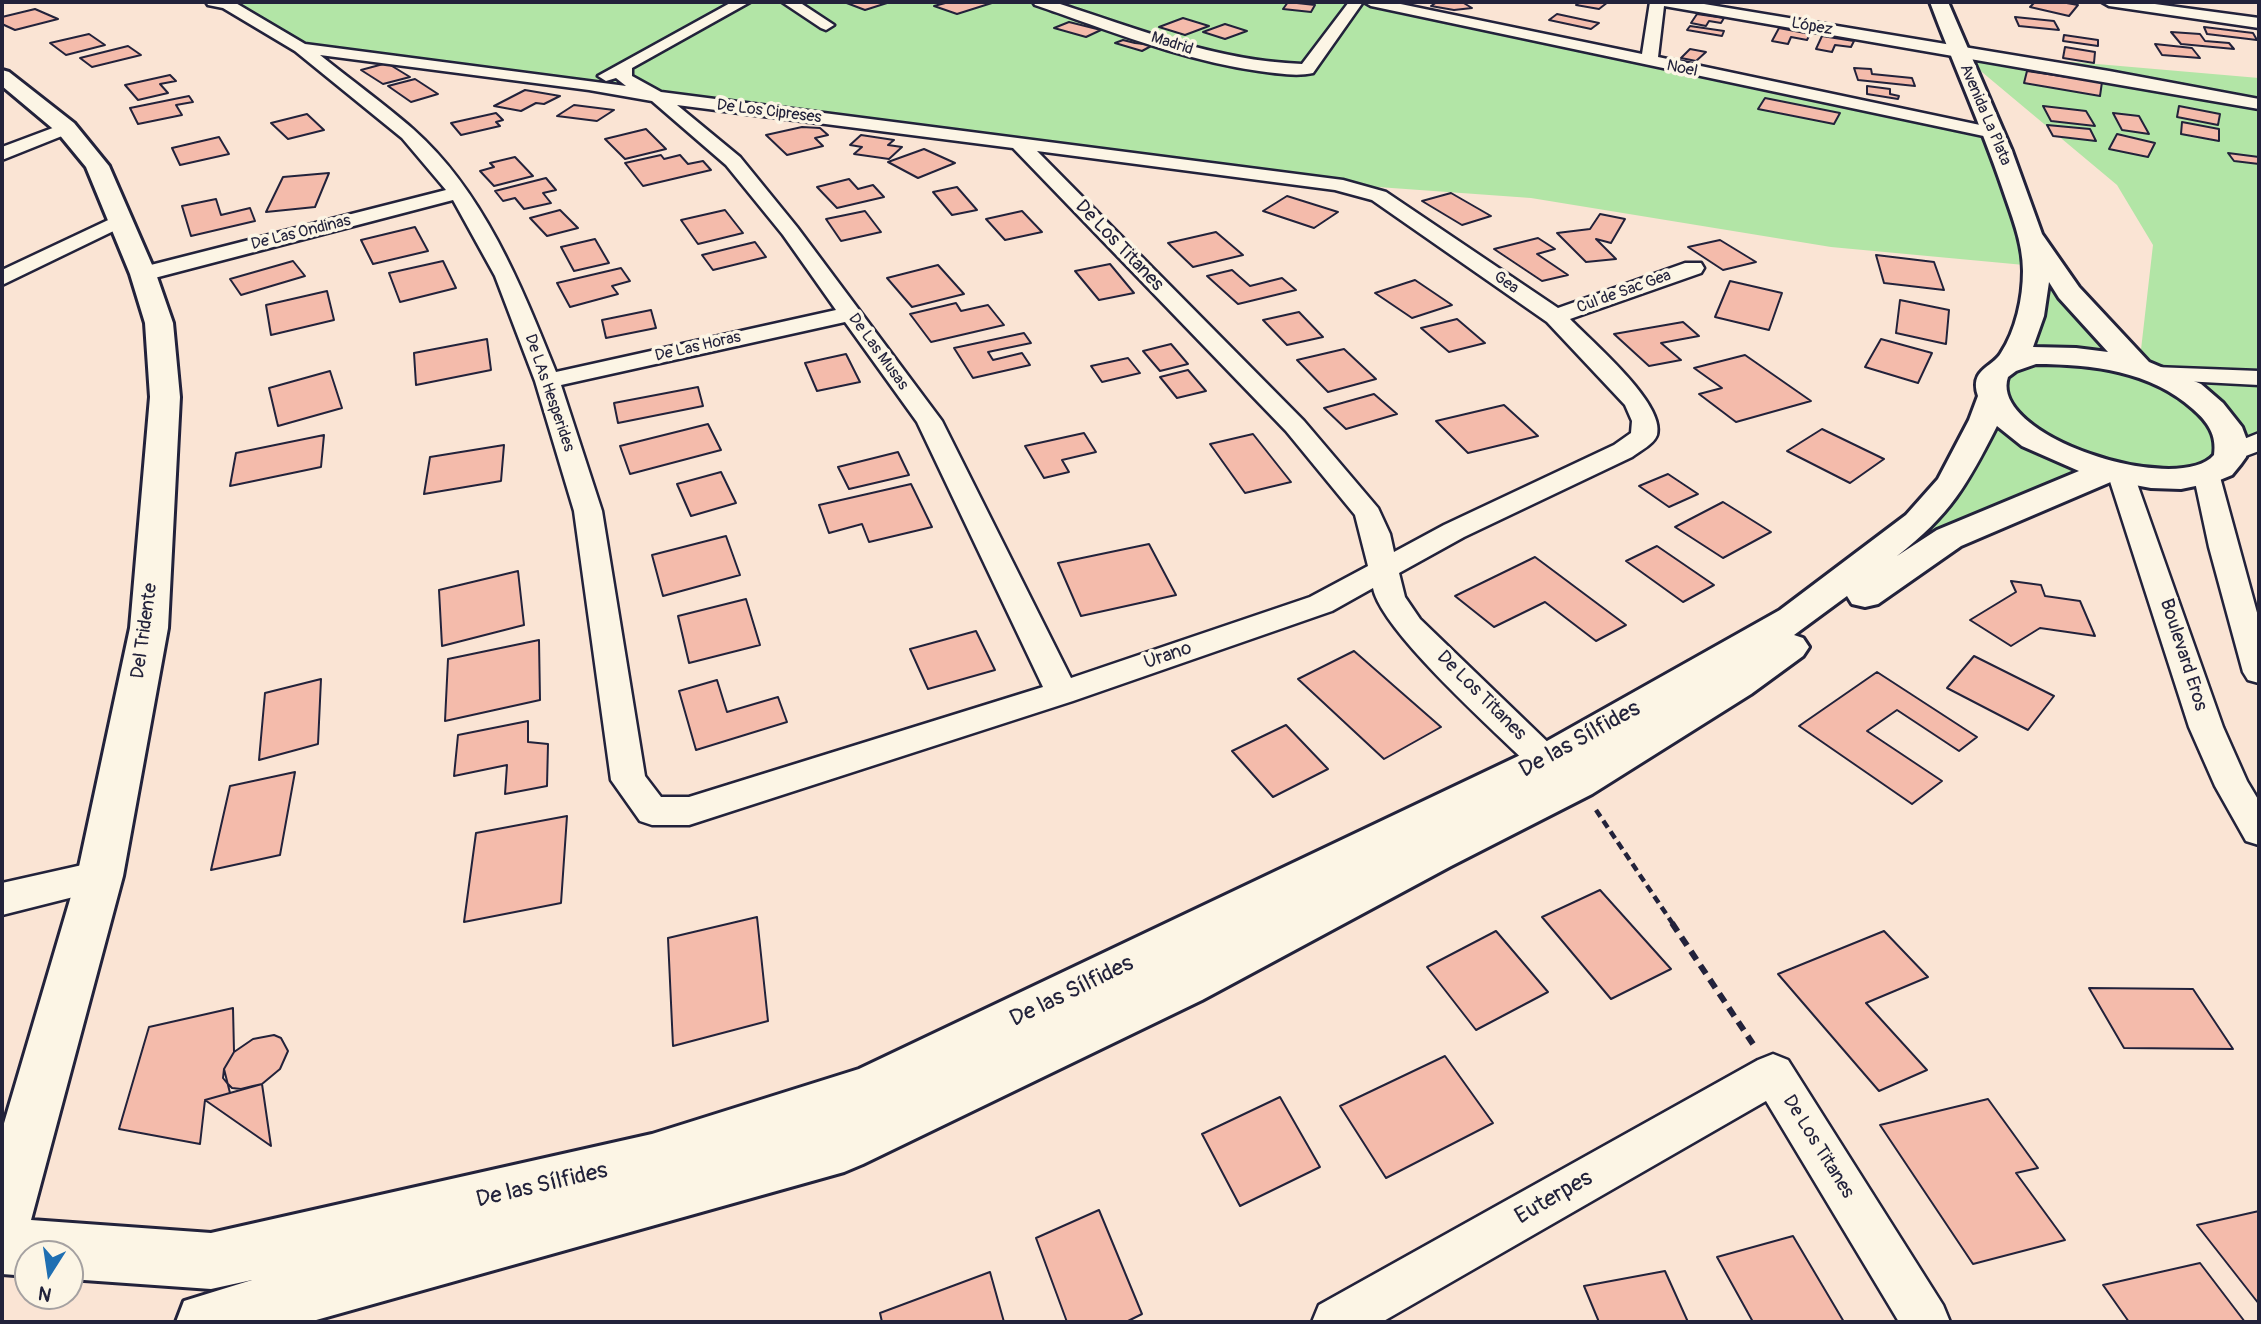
<!DOCTYPE html>
<html>
<head>
<meta charset="utf-8">
<style>
	body { margin:0 }
	#map { position:relative; width:2261px; height:1324px; overflow:hidden; background:#fae4d4; font-family:Pangolin,sans-serif }
	canvas { display:block }
	.frame { position:absolute; inset:0; border:4px solid #22223b; pointer-events:none }
	.north { position:absolute; left:14px; top:1240px; width:70px; height:70px; box-sizing:border-box; background:#fcf5e5; border:2px solid #a5a1a1; border-radius:50%; rotate:192deg; font-size:19px; font-weight:700; line-height:28px; text-align:center; color:#22223b }
	.north::after { content:''; display:block; margin:auto; width:24px; height:32px; background:#1f6fb2; clip-path:polygon(50% 0,100% 100%,50% 72%,0 100%) }
</style>
</head>
<body>
<div id="map">
<canvas width="2261" height="1324"></canvas>
<div class="frame"></div>
<div class="north">N</div>
</div>
<script>
const ctx = document.querySelector('canvas').getContext('2d');
ctx.lineJoin = 'round';
function paint(path, color) { ctx.fillStyle = color; ctx.fill(path, 'evenodd'); }
function trace(path, color, width, dash) { ctx.strokeStyle = color; ctx.lineWidth = width; ctx.lineCap = dash ? 'butt' : 'round'; ctx.setLineDash(dash || []); ctx.stroke(path); }
function write(font, color, halo, rows, align = 'center') {
  ctx.font = font + ' Pangolin,sans-serif'; ctx.lineWidth = 7; ctx.setLineDash([]); ctx.textBaseline = 'middle'; ctx.strokeStyle = halo; ctx.fillStyle = color; for (const [text, x, y, turn = 0] of rows) {
    ctx.save(); ctx.translate(x, y); ctx.rotate((+turn || 0) * Math.PI / 180); ctx.textAlign = isNaN(turn) ? turn : align; if (halo) ctx.strokeText(text, 0, 0); ctx.fillText(text, 0, 0); ctx.restore();
  }
}
paint(new Path2D(`
	M213,2H1040L1049,5L1053,2H1372L1993,133L2028,229L2139,367L2153,245L2117,185L1958,52L2259,78V371L2143,369L2154,374L2259,378V441L2242,449L2228,470H2110L1793,619L1918,523L2001,402L2035,266L1831,247L1531,198L1336,184L301,48L227,4Z`), '#b2e5a6');
const building = new Path2D(`
	M844,2H884L887,3L865,10Z
	M949,2H995L957,14L934,6Z
	M1288,2L1315,5L1311,12L1283,9Z
	M1437,2H1462L1472,8L1454,10L1431,6Z
	M1580,2H1608L1599,9L1576,5Z
	M2035,2H2061L2078,5L2069,16L2030,7Z
	M35,9L58,19L15,30L2,24V17Z
	M1557,14L1599,23L1591,29L1549,20Z
	M1697,14L1724,18L1721,23L1709,21L1706,26L1691,23Z
	M2015,17L2054,21L2059,30L2019,26Z
	M1183,18L1209,26L1185,35L1159,27Z
	M1069,22L1101,30L1086,37L1054,28Z
	M1225,24L1247,31L1225,39L1203,32Z
	M1690,26L1724,31L1722,36L1687,30Z
	M2204,27L2253,33L2257,40L2207,34Z
	M1779,28L1810,34L1807,40L1791,37L1788,44L1772,41Z
	M2171,32L2200,34L2205,41L2229,43L2234,49L2181,44Z
	M89,34L105,45L66,55L50,43Z
	M2064,35L2098,40V46L2063,41Z
	M1822,36L1854,41L1851,47L1835,45L1832,52L1816,49Z
	M1123,40L1135,43L1153,45L1142,51L1115,43Z
	M2155,44L2192,48L2200,58L2162,55Z
	M128,46L141,55L92,67L80,58Z
	M2065,47L2095,52L2094,63L2063,58Z
	M1690,49L1706,52L1696,61L1681,58Z
	M387,63L410,77L383,84L361,70Z
	M1854,68L1871,69L1872,74L1912,78L1915,86L1858,80Z
	M2027,71L2102,82L2100,96L2024,83Z
	M170,75L176,81L160,84L168,93L138,100L125,85Z
	M415,79L438,94L411,102L388,86Z
	M1867,86L1890,89V94L1899,96L1898,99L1867,94Z
	M525,90L560,96L544,104L536,103L521,111L494,106Z
	M189,96L193,102L176,105L182,115L138,124L130,108Z
	M1765,98L1840,113L1834,124L1758,109Z
	M574,105L614,110L597,121L557,116Z
	M2043,106L2086,111L2095,126L2051,121Z
	M2179,106L2220,114L2218,125L2177,117Z
	M496,113L503,120L496,122L500,126L461,135L451,123Z
	M2113,113L2139,116L2149,134L2122,130Z
	M307,114L324,130L288,139L271,123Z
	M2182,122L2219,129V141L2181,134Z
	M2047,125L2090,129L2096,141L2053,136Z
	M802,127L820,128L828,135L815,138L823,146L787,155L766,135Z
	M646,129L666,149L625,159L605,139Z
	M2117,134L2155,143L2148,157L2109,149Z
	M861,135L894,140L888,145L902,147L889,159L854,154L862,147L850,145Z
	M219,137L229,154L180,165L172,148Z
	M924,149L955,163L918,178L888,162Z
	M2228,153L2259,157V164L2234,161Z
	M661,155L664,159L680,155L688,164L703,161L711,170L643,186L625,163Z
	M515,157L533,176L494,186L480,171L494,167L490,163Z
	M329,173L315,207L266,212L283,177Z
	M546,178L556,190L543,193L551,203L524,209L515,198L503,201L495,191Z
	M849,179L858,189L873,185L884,197L837,208L817,187Z
	M957,187L977,210L952,215L933,192Z
	M1451,193L1491,216L1462,225L1422,201Z
	M1287,196L1338,212L1314,228L1263,211Z
	M216,199L221,215L250,208L255,221L191,236L182,206Z
	M560,210L578,228L547,236L530,218Z
	M725,210L743,233L698,244L681,220Z
	M865,211L881,232L841,241L826,219Z
	M1022,211L1042,232L1005,240L986,219Z
	M1600,214L1625,219L1611,243L1596,239L1616,259L1586,262L1557,233L1590,229Z
	M415,227L428,251L373,264L361,240Z
	M1216,232L1243,255L1193,267L1168,243Z
	M1538,238L1555,249L1537,254L1568,275L1542,281L1494,249Z
	M595,239L609,263L574,271L561,247Z
	M1720,240L1756,262L1723,270L1688,247Z
	M755,242L766,257L713,270L702,255Z
	M1876,255L1934,262L1944,290L1884,283Z
	M293,261L305,276L241,295L230,279Z
	M443,261L456,288L400,302L389,273Z
	M1110,264L1134,293L1099,300L1075,271Z
	M938,265L964,294L912,307L887,278Z
	M621,268L630,281L612,286L618,294L570,307L557,283Z
	M1232,270L1250,286L1282,278L1296,290L1238,304L1207,276Z
	M1415,280L1452,305L1412,318L1375,293Z
	M1730,281L1782,293L1769,330L1715,317Z
	M327,291L334,320L271,335L266,305Z
	M1900,300L1949,310L1946,344L1896,333Z
	M956,303L961,311L988,305L1004,325L931,342L910,314Z
	M651,310L656,328L606,338L602,320Z
	M1299,312L1323,337L1287,345L1263,320Z
	M1457,319L1485,343L1449,352L1421,328Z
	M1683,322L1699,336L1661,343L1681,360L1649,366L1614,334Z
	M1024,333L1031,343L988,352L993,360L1022,353L1030,365L973,378L954,348Z
	M487,339L491,370L416,385L414,353Z
	M1881,339L1932,353L1918,383L1865,367Z
	M1171,344L1188,364L1160,371L1143,351Z
	M1344,349L1376,379L1328,392L1297,360Z
	M846,354L860,382L817,391L805,363Z
	M1745,355L1811,401L1736,422L1699,394L1722,388L1694,368Z
	M1128,358L1140,373L1102,382L1091,366Z
	M1188,370L1206,391L1177,398L1160,377Z
	M330,371L342,408L278,426L269,388Z
	M698,387L703,406L618,423L614,403Z
	M1374,394L1397,414L1346,429L1324,408Z
	M1504,405L1538,436L1468,453L1436,421Z
	M708,424L721,450L630,474L620,446Z
	M1822,429L1884,459L1850,483L1787,451Z
	M1084,433L1096,452L1062,460L1069,472L1044,478L1025,446Z
	M1253,434L1291,482L1245,493L1210,444Z
	M324,435L321,467L230,486L236,453Z
	M504,445L501,481L424,494L430,457Z
	M898,452L909,475L849,489L838,467Z
	M721,472L736,503L691,516L677,484Z
	M1668,474L1698,494L1669,507L1639,486Z
	M911,484L932,527L869,542L862,524L829,533L819,505Z
	M1723,502L1771,532L1723,558L1675,527Z
	M726,536L740,575L663,596L652,555Z
	M1149,544L1176,595L1081,616L1058,563Z
	M1657,546L1714,585L1683,602L1626,561Z
	M1535,557L1626,625L1596,641L1545,602L1494,627L1455,596Z
	M518,571L524,625L442,646L439,590Z
	M2011,581L2041,585L2045,596L2080,601L2095,636L2040,628L2011,646L1970,620L2016,592Z
	M746,599L760,645L689,663L678,616Z
	M976,631L995,670L928,689L910,649Z
	M539,640L540,700L445,721L448,659Z
	M1354,651L1441,727L1384,759L1298,679Z
	M1974,656L2054,696L2028,730L1947,688Z
	M1877,672L1977,737L1959,751L1897,710L1867,731L1942,781L1912,804L1799,726Z
	M321,679L318,744L259,760L265,693Z
	M717,680L727,712L778,697L787,722L696,750L679,691Z
	M528,721V742L548,744L547,786L505,794L507,765L454,776L458,735Z
	M1286,725L1328,769L1273,797L1232,751Z
	M295,772L280,855L211,870L230,786Z
	M567,816L561,903L464,922L476,833Z
	M1600,890L1671,969L1611,999L1542,917Z
	M757,917L768,1021L673,1046L668,938Z
	M1496,931L1548,992L1476,1030L1427,967Z
	M1884,931L1928,977L1866,1003L1927,1070L1879,1091L1778,974Z
	M2089,988L2193,989L2233,1049L2124,1048Z
	M233,1008L234,1052L224,1069L230,1093L205,1100L200,1144L119,1129L149,1027Z
	M274,1035L281,1038L288,1051L280,1069L262,1084L253,1086L241,1089L232,1088L227,1083L223,1078L224,1069L234,1052L253,1039Z
	M1445,1056L1493,1123L1386,1178L1340,1106Z
	M262,1084L271,1146L205,1100Z
	M1280,1097L1320,1167L1240,1206L1202,1134Z
	M1988,1099L2038,1168L2016,1173L2065,1240L1973,1264L1880,1125Z
	M1099,1210L1142,1314L1126,1322H1067L1036,1238Z
	M2259,1211V1304L2197,1225Z
	M1793,1236L1844,1322H1753L1717,1257Z
	M2200,1263L2245,1322H2129L2103,1285Z
	M1665,1271L1688,1322H1599L1584,1286Z
	M990,1272L1004,1322H882L880,1313Z`);
paint(building, '#f4bbab');
trace(building, '#22223b', 2);
const street = new Path2D(`
	M206,2H234L305,44L626,86L616,78L606,81L598,76L732,2H750L632,68V76L661,92L1343,180L1386,192L1558,308L1685,263H1701L1704,268L1701,273L1570,319C1591,341 1666,404 1657,435C1654,444 1640,451 1632,457L1464,537L1399,573L1405,597L1420,619L1558,752L1580,767L1585,776L1580,785C1559,792 1551,782 1534,770C1498,734 1381,631 1373,588L1332,611L1073,701L689,825H652L640,821L611,780L574,511L535,381L495,276L453,200L143,281L135,279L132,274L135,269L446,190L402,138L295,51L223,8L208,5ZM320,55L589,90L652,101L726,165L783,235L836,310L556,372C521,285 484,192 413,129C383,103 351,80 320,55ZM677,105L1013,148L1286,431L1355,515L1368,566L1310,597L1071,678L942,421L797,227L740,157ZM1037,151L1335,190L1372,200L1547,322L1625,405L1632,421L1631,433L1614,445L1444,525L1394,552L1390,534L1378,508L1304,421ZM845,322L917,422L1043,687L689,797H661L645,776L602,511L561,385Z
	M782,2H799L834,25L826,30L821,28Z
	M1033,2H1054C1136,28 1215,61 1302,64L1349,2H1363L1313,73C1296,77 1276,73 1259,71C1181,60 1108,30 1035,5Z
	M1364,2H1391L1642,54L1650,2H1692L2109,71L2259,99V109L1664,6L1658,57L1999,129L2002,133L1993,138L1371,6Z
	M2102,2H2140L2259,18V28L2109,6Z
	M66,123L72,124L75,128L72,132L2,160V147Z
	M121,214L128,216L131,220L128,224L2,285V270Z
	M2154,367L2259,371V385L2145,379L2142,374L2145,369Z
	M2259,433V451L2243,457L2234,455L2230,449L2234,443Z
	M2120,464L2129,466L2133,472L2223,727L2247,781L2259,801V845L2246,841L2215,786L2189,727L2107,472L2111,466Z
	M2207,469L2216,471L2220,477L2259,620V683L2248,680L2243,672L2209,547L2194,477L2198,471Z
	M100,861L113,865L118,876L113,887L2,915V883Z
	M1773,1054L1788,1060L1943,1305L1950,1322H1899L1766,1101L1382,1322H1312L1319,1305L1758,1060Z`);
const secondary = new Path2D(`
	M1930,2H1948L2012,151L2042,234L2079,287L2149,362L2201,384L2223,403L2242,427L2248,443L2246,457L2241,464L2232,475L2215,482L2181,489L2151,488L2113,481L1961,546L1878,604L1865,607L1852,604L1847,596L1794,635L1803,638L1809,647L1803,656L1751,694L1592,794L1451,866L1202,1000L863,1164L844,1172L309,1322H176L184,1301L252,1280L211,1289L70,1279V1254H28V1276L2,1274V1130L77,876L130,628L150,397L145,323L130,274L86,167L58,133L2,86V70L9,72L74,123L109,166L156,274L173,323L180,397L168,628L123,876L31,1220L211,1233L652,1134L859,1069L1531,750L1780,610L1906,515L1938,479L1969,420L1978,396C1969,369 1992,368 2001,353C2016,330 2023,298 2023,271C2023,242 2011,214 2002,187C1981,125 1953,64 1930,2ZM2049,282L2059,298L2108,352L2076,348L2033,347L2044,316ZM2036,364C2091,364 2151,371 2193,409C2208,422 2217,435 2214,455C2177,497 1988,436 2008,377L2016,371ZM1997,426L2022,446L2079,471L1937,530L1897,556C1950,515 1967,485 1997,426Z`);
trace(street, '#22223b', 5);
trace(secondary, '#22223b', 6);
trace(new Path2D(`
	M1596,810L1673,924`), '#22223b', 4.5, [8, 5]);
trace(new Path2D(`
	M1672,923L1753,1044`), '#22223b', 6, [10, 7]);
paint(street, '#fcf5e5');
paint(secondary, '#fcf5e5');
write('16px', '#22223b', '#fcf5e5', [
	["López",1812,27,10],
	["Madrid",1172,44,18],
	["Noel",1682,69,12],
	["De Los Cipreses",769,112,7],
	["Avenida La Plata",1985,115,67],
	["De Las Ondinas",301,233,-14],
	["Gea",1506,283,35],
	["Cul de Sac Gea",1624,292,-20],
	["De Las Horas",698,347,-13],
	["De Las Musas",878,352,54],
	["De LAs Hesperides",549,393,71]
]);
write('19px', '#22223b', '#fcf5e5', [
	["De Los Titanes",1119,246,46],
	["Del Tridente",145,631,-82],
	["Boulevard Eros",2183,655,72],
	["Urano",1168,656,-19],
	["De Los Titanes",1481,696,45],
	["De Los Titanes",1818,1147,58]
]);
write('23px', '#22223b', '#fcf5e5', [
	["De las Sílfides",1580,740,-29],
	["De las Sílfides",1072,992,-26],
	["De las Sílfides",542,1186,-13],
	["Euterpes",1554,1198,-30]
]);
</script>
</body>
</html>
